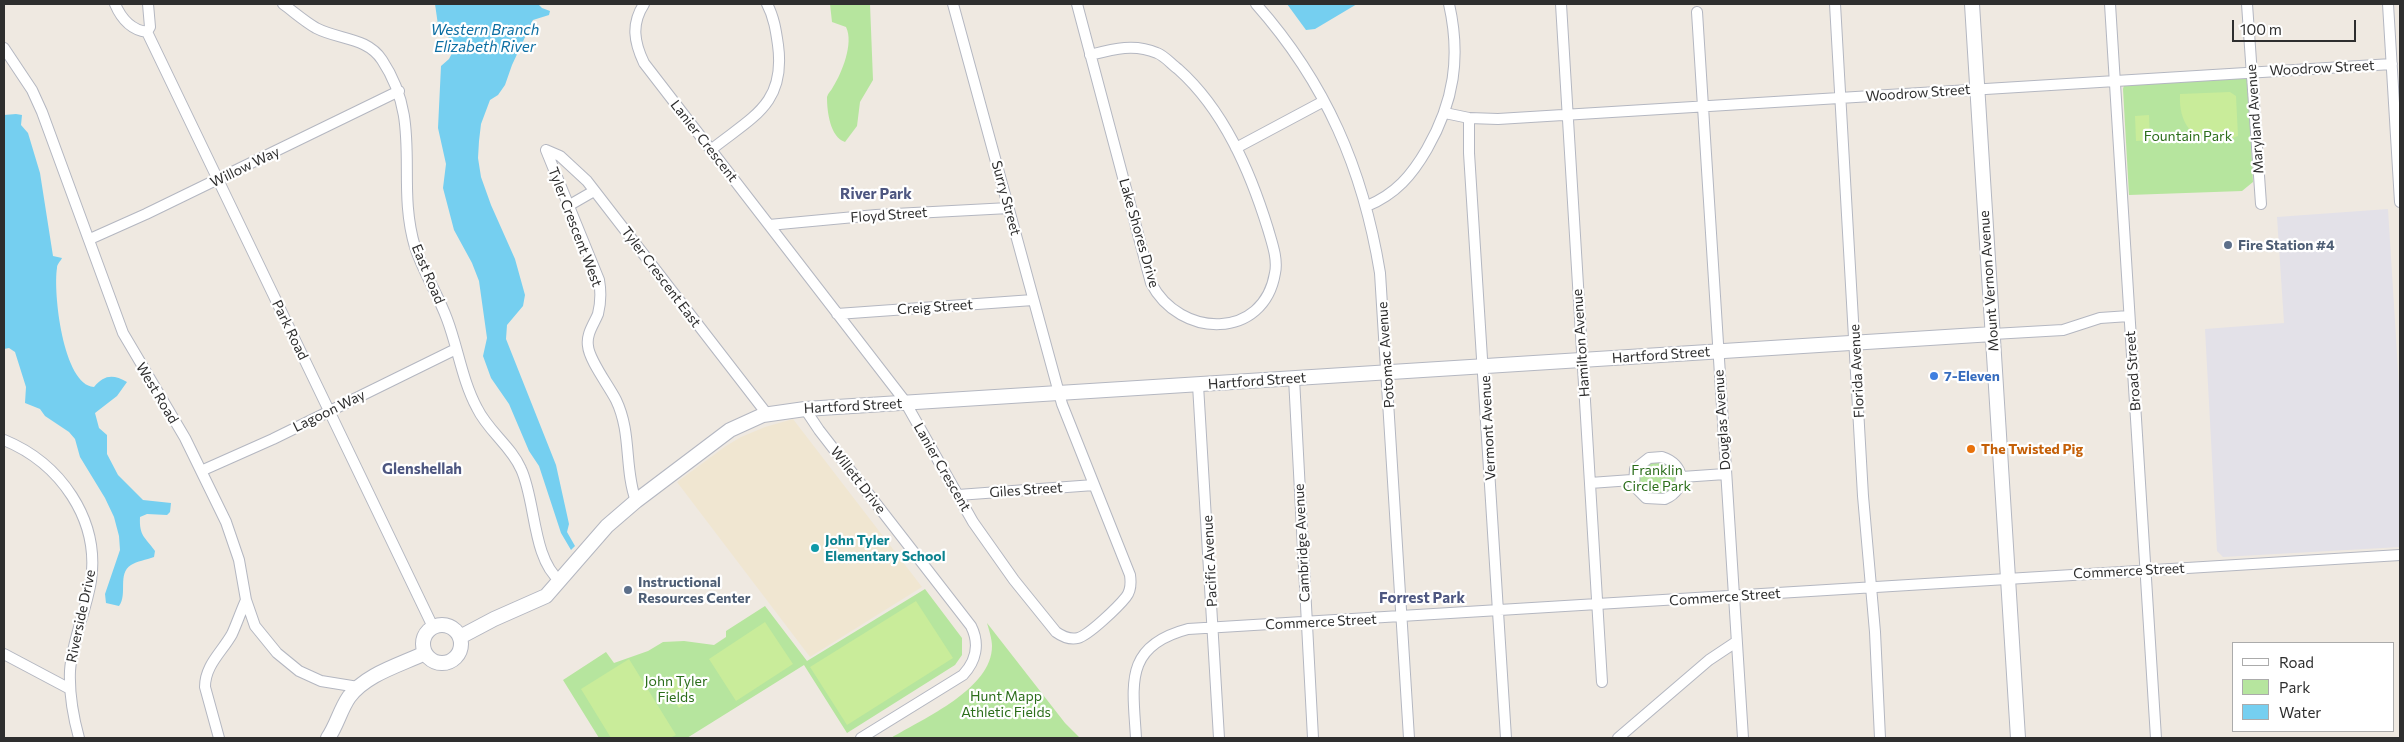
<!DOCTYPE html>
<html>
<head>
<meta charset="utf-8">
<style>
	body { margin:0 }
	#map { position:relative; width:2404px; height:742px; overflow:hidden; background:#efe9e1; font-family:Commissioner,sans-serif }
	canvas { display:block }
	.frame { position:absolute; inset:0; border:5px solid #2e2e2e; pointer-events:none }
	.legend { position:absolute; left:2232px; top:642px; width:162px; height:90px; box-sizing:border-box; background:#fff; border:1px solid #ababab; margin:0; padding:6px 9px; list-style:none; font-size:15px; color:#2e2e2e }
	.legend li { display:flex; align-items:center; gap:10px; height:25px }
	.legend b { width:25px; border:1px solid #ababab }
	.scale { position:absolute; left:2232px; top:20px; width:124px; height:22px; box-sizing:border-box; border:2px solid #2e2e2e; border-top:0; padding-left:6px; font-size:15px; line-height:18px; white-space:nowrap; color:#2e2e2e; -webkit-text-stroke:4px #fff; paint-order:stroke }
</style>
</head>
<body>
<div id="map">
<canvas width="2404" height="742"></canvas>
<div class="frame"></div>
<ul class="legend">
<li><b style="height:6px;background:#fff"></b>Road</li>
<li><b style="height:14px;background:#b6e59e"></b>Park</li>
<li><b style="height:14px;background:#75cff0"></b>Water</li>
</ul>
<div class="scale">100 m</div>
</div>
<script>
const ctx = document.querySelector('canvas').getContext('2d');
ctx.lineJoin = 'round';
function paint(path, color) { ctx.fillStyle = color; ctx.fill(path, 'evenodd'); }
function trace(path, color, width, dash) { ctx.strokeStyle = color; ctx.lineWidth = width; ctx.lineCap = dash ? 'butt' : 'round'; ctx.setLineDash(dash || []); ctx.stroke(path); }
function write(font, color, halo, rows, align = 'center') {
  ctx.font = font + ' Commissioner,sans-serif'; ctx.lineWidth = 4.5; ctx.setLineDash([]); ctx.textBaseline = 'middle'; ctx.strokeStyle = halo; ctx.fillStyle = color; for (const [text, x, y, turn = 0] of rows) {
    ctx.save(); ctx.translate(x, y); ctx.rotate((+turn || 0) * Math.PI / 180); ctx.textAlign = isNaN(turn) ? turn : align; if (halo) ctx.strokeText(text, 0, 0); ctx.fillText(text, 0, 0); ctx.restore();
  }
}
paint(new Path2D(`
	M2388,209L2400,402V547L2223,557L2217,551L2205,329L2284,323L2277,217Z`), '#e3e1e8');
paint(new Path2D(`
	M793,419L922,587L810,657L677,482L726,446L741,437L765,427Z`), '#f0e6d1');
paint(new Path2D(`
	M830,4H870L873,80L860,102L857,126L845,142C830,137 827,111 827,97C828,93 831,91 833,87C842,73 854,43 846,27L832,22Z
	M2246,77L2248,81L2253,182L2242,191L2129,195L2123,89L2124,85Z
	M1639 478a18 18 0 1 1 36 0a18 18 0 1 1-36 0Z
	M925,589L962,638V655L955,665L847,733L804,665L687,738H599L563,680L606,652L614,663L648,651L663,642L684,641L714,645L726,637V631L765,606L807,661Z
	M987,623L1065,723L1080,738H891C924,718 992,689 992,646C992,639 989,630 987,623Z`), '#b6e59e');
paint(new Path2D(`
	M2230,92L2236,96L2238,136C2203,150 2178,132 2180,94Z
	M2149,115L2150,140L2136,141L2135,116Z
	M916,601L953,658L847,725L810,667Z
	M765,622L793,664L736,701L709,659Z
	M629,659L676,735L670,738H611L581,689Z
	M677,673L694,698L679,708L662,683Z`), '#c9ec9a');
paint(new Path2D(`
	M435,4H538L542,8L550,11L549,15L533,20L512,65L505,85L498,95L490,100L481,124L479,141L478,158L481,177L491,205L515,259L525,295L523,306L507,325L506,339L556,465L569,524L567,532L575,546L571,550L561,533L539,466L529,451L509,404L491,378L483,356L487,338L479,281L472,263L454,230L443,188L446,164L438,128L441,66L449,59L452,53L449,38L438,25Z
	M1287,4H1357L1315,29L1306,30Z
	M16,114L22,115L21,125L28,133L40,173L53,256L62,258C60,262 57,264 57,268C53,292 63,385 94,387C104,375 113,374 127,382L117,396L95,413L99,428L107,435V454L118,475L143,500L171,503L170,512L167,515L147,514L140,517C139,536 145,537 155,551L154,557C146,560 137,561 131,565C117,574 128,594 119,606L106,603L105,594L120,550L119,536L114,517L105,498L80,457L75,439L69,432L45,416L40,409L25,403L26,387L15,352L9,348L4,349V115Z`), '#75cff0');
const street = new Path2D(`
	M115,4C121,18 131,30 147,32
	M148,4L150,27L147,32L433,627
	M283,4C294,12 304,21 316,28C339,40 367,37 382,60C424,123 395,180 415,247C423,272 438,294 447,319C458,348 462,380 477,408C488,431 511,446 521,469C536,501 532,558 560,581
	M644,4C631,24 634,42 644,63L904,400L973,522L1014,580L1056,632C1063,637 1070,640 1078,638C1089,635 1118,607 1126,597C1131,591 1131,582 1130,575L1062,404L953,4
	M1077,4L1151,283C1180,339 1264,340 1275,273C1278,259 1272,243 1268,229C1250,171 1224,110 1178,69C1171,64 1165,56 1157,53C1134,43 1113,49 1090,55
	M1256,4C1326,83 1363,169 1380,273L1409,738
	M1561,4L1602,682
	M1835,4L1863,496L1875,632L1880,738
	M2110,4L2156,738
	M2247,4L2261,204
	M2388,4L2400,202
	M1697,12L1743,738
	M4,48L32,90L42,112L123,333L185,438L226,522L239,560L246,600L255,626L277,653L299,671L321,681L358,687
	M1445,113L1469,118L1498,119L2392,64
	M1469,118V153L1506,738
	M1236,148L1324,101
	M712,149C752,117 786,104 778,45C776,31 774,17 767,4
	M546,150L599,280C601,291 601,302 598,314C594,324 586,334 588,346C589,360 609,386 616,400C632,433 624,469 636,501
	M546,150L560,156L587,181L767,414
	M568,206L594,191
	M1367,206C1396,194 1412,175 1427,149C1454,102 1461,57 1449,4
	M769,225L876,215L1009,208
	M90,239L146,214L399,91
	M837,314L1033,300
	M1993,334L2063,330L2100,318L2129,316
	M1294,378L1313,738
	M1198,385L1219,738
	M805,409L819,430L971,626C980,644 976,661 963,675L861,738
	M4,440C60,463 100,519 91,581C86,612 72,640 70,671C69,694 73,716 79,738
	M1662,457C1685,464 1688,489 1665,499L1646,498L1634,486L1635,469L1649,458Z
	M201,471L273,439L456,349
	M1682,477L1725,474
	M1590,483L1632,480
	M958,495L1094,485
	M4,654L70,689
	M219,738L205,687C205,665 222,652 232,634C237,623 241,611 246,600
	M1136,738C1133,685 1123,646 1188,629L2400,555
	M1618,738L1709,660L1736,642`);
const secondary = new Path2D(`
	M1972,4L2018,738
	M423 644a19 19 0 1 1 38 0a19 19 0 1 1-38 0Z
	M460,637L494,619L546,596L607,526L636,501L730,430L763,415L805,409L1993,334
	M328,738C337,725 340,710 349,697C366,674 400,665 425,653`);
trace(street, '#b4b7c1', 12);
trace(secondary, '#b4b7c1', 16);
trace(street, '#fff', 10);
trace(secondary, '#fff', 14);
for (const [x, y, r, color] of [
	[2228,245,5,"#5c6f8a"],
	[1934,376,5,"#3f7fe0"],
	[1971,449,5,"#e8710a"],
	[815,548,5,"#0f9aa8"],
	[628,590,5,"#5c6f8a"]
]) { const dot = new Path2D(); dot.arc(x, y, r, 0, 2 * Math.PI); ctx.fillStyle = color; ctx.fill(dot); trace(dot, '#fff', 2); }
write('14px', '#2e2e2e', '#fff', [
	["Woodrow Street",2322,68,-3],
	["Woodrow Street",1918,93,-4],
	["Maryland Avenue",2255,119,-94],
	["Lanier Crescent",704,141,52],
	["Willow Way",245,167,-26],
	["Surry Street",1006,198,75],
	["Floyd Street",889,215,-4],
	["Tyler Crescent West",575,227,69],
	["Lake Shores Drive",1139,233,74],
	["East Road",428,274,67],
	["Tyler Crescent East",661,277,53],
	["Mount Vernon Avenue",1989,281,-94],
	["Creig Street",935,307,-4],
	["Park Road",290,330,64],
	["Hamilton Avenue",1581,343,-94],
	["Potomac Avenue",1386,355,-94],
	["Hartford Street",1661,355,-4],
	["Florida Avenue",1857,371,-93],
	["Broad Street",2133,371,-94],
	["Hartford Street",1257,381,-4],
	["West Road",157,393,59],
	["Hartford Street",853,406,-3],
	["Lagoon Way",329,411,-26],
	["Douglas Avenue",1722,420,-94],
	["Vermont Avenue",1488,428,-93],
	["Lanier Crescent",942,467,60],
	["Willett Drive",858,480,52],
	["Giles Street",1026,490,-4],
	["Cambridge Avenue",1302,543,-93],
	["Pacific Avenue",1210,561,-93],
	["Commerce Street",2129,571,-3],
	["Commerce Street",1725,597,-4],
	["Riverside Drive",81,616,-78],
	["Commerce Street",1321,622,-3]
]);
write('14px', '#2c6e1b', '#fff', [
	["Fountain Park",2188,136],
	["Franklin",1657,470],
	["Circle Park",1657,486],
	["John Tyler",676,681],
	["Fields",676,697],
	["Hunt Mapp",1006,696],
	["Athletic Fields",1006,712]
]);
write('bold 14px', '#4e5e75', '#fff', [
	["Fire Station #4",2238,245],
	["Instructional",638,582],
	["Resources Center",638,598]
], 'left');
write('bold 14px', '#366cbe', '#fff', [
	["7-Eleven",1944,376]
], 'left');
write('bold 14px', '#c56008', '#fff', [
	["The Twisted Pig",1981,449]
], 'left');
write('bold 14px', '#0d838f', '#fff', [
	["John Tyler",825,540],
	["Elementary School",825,556]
], 'left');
write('italic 15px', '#0d6fa3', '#fff', [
	["Western Branch",485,30],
	["Elizabeth River",485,47]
]);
write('bold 15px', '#4d5680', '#fff', [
	["River Park",876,194],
	["Glenshellah",422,469],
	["Forrest Park",1422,598]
]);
</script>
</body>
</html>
